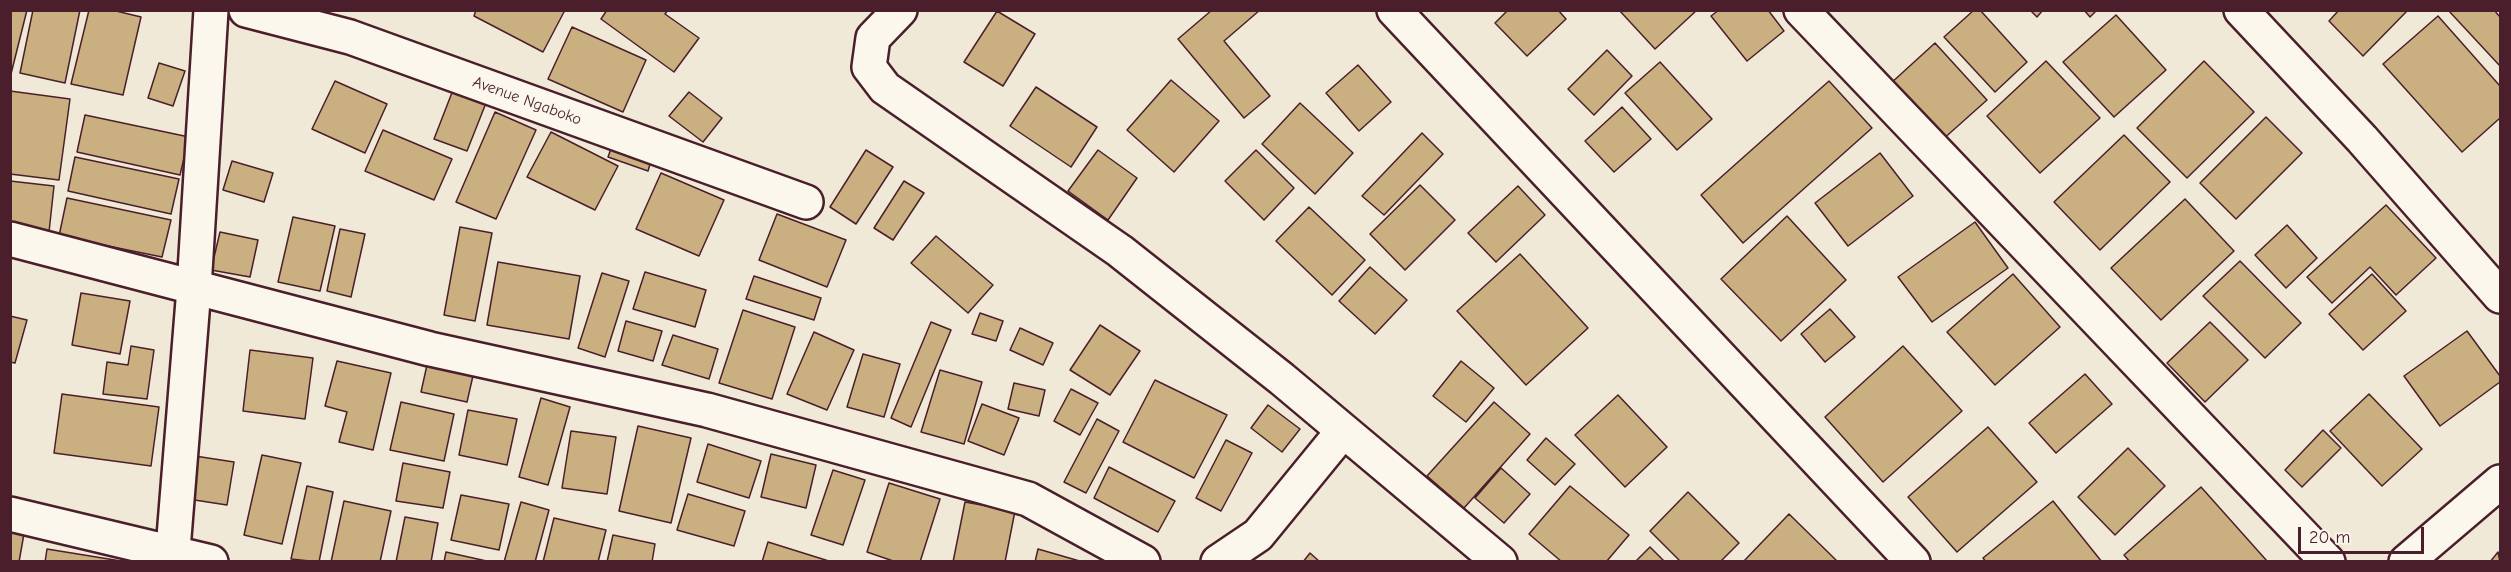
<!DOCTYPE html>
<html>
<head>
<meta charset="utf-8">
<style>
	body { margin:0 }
	#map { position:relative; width:2511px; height:572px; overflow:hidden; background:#f1e9d7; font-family:"Comic Neue",sans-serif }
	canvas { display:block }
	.frame { position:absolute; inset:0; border:12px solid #4a1f2b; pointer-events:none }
	.scale { position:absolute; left:2298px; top:527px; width:126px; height:27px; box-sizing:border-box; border:3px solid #4a1f2b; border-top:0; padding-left:8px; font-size:18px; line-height:21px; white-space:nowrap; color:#4a1f2b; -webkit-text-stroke:4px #fbf7ec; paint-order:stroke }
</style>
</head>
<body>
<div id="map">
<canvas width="2511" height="572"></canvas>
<div class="frame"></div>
<div class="scale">20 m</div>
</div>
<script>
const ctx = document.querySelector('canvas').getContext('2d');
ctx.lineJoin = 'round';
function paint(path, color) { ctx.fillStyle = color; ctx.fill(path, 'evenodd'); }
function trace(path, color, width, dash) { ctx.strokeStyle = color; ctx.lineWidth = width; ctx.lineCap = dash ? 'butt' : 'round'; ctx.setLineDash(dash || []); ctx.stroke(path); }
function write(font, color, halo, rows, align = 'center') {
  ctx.font = font + ' "Comic Neue",sans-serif'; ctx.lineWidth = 4.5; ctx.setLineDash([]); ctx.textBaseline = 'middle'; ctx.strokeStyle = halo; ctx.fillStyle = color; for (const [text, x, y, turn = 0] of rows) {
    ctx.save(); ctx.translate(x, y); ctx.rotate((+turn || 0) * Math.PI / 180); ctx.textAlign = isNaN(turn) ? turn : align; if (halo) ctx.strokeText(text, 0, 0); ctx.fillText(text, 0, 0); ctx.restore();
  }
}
const building = new Path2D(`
	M10,10H27L11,74H10Z
	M33,10H80L65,83L20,73Z
	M89,10H112L141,17L123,95L71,84Z
	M476,10H565L543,52L474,16Z
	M607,10H668L665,14L699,38L674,72L601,19Z
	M1212,10H1260L1224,41L1270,96L1244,118L1178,39Z
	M1508,10H1558L1566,19L1527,56L1495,23Z
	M1619,10H1697L1655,49Z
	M1719,10H1768L1784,31L1747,61L1711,16Z
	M1974,10H1980L2027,62L1995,92L1944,37Z
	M2030,10H2043L2037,17Z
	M2084,10H2097L2090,17Z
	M2339,10H2408L2363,56L2329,21Z
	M2448,10H2494L2500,17V66Z
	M997,11L1035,34L1003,86L964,62Z
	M2116,15L2166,70L2114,117L2063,62Z
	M2438,16L2500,86V118L2462,152L2383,64Z
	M572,27L646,60L623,112L548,79Z
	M1935,43L1987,100L1941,141L1890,84Z
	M1607,50L1632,76L1594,115L1568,89Z
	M2046,61L2100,118L2040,173L1987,116Z
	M2204,61L2254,112L2187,178L2137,128Z
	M1660,62L1712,119L1677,150L1625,93Z
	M159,63L185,71L173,106L148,98Z
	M1358,65L1391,102L1359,131L1326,93Z
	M1171,80L1219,121L1174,172L1127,130Z
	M335,81L387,104L365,153L312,129Z
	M1829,81L1872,128L1743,243L1701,195Z
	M1036,87L1097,127L1071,167L1010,126Z
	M453,90L486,103L467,151L434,139Z
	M10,91L70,99L59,180L10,174Z
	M689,92L722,118L703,142L669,116Z
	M1300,103L1353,153L1315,194L1262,144Z
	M1622,107L1651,139L1614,172L1585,141Z
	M495,112L536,130L496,219L456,202Z
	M85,115L189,137L180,175L77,152Z
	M2266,117L2302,153L2236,219L2200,183Z
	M383,130L452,159L434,200L365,171Z
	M551,132L618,166L595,210L527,177Z
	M1422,133L1443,154L1384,215L1362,196Z
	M2124,135L2170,182L2100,250L2054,202Z
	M614,140L653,154L648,171L608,157Z
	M866,150L893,167L856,224L830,207Z
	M1098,150L1137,178L1108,220L1068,191Z
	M1256,150L1294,188L1264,220L1225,181Z
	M1880,153L1913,196L1848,246L1815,203Z
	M75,157L179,179L171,214L68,191Z
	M232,161L273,173L264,202L223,190Z
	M661,173L724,200L699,256L636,229Z
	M10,181L54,186L49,232L10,228Z
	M904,181L924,193L893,240L874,228Z
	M1420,185L1455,220L1405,270L1370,234Z
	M1518,186L1545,215L1496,262L1468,233Z
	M67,198L171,220L162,257L59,236Z
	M2185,199L2234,251L2161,320L2111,268Z
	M2386,205L2436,258L2396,295L2370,267L2332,303L2307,277Z
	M1309,207L1365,260L1332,295L1276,241Z
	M777,214L846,240L827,287L759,260Z
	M1787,216L1846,280L1781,341L1721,279Z
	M293,217L335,226L320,291L278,282Z
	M1975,222L2008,268L1932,322L1898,277Z
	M2287,225L2317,258L2286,288L2255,255Z
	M460,227L492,233L475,321L444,315Z
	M340,229L365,234L351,297L327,291Z
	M220,232L258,240L250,277L211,270Z
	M936,236L993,285L968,313L911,263Z
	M1520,254L1588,328L1526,385L1457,311Z
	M2240,261L2301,323L2265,358L2203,296Z
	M498,262L580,276L569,339L487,325Z
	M1370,267L1407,300L1375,334L1339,301Z
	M645,272L706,290L695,327L633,309Z
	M602,273L629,281L605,357L578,348Z
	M2013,274L2060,327L1995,385L1947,332Z
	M2372,274L2406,311L2363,350L2329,314Z
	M754,276L821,298L814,320L746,299Z
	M81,293L130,301L120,354L72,345Z
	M1830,309L1855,337L1825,362L1801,334Z
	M743,310L795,327L772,399L719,383Z
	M980,313L1003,321L996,341L972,334Z
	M10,316L27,320L15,363L10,362Z
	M626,321L662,331L653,361L618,351Z
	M931,322L951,330L911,427L891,418Z
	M2210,322L2248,360L2205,402L2167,363Z
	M1100,325L1140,351L1110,395L1070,370Z
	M1020,328L1053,343L1043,365L1010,350Z
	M2467,331L2500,376V382L2440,426L2404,376Z
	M814,332L854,350L827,410L787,394Z
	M673,335L718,349L709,379L662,365Z
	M131,346L154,350L147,399L103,394L107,362L128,365Z
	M1903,346L1962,411L1883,482L1825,417Z
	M250,350L313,358L305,419L243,411Z
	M863,354L900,364L884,417L847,407Z
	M429,356L475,367L467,402L421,392Z
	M337,361L391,373L373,450L339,442L347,412L325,406Z
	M1461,361L1494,388L1466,422L1433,396Z
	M940,370L982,382L964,444L921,432Z
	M2085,374L2112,404L2056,453L2029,423Z
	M1155,380L1227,415L1194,478L1123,442Z
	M1014,383L1045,390L1039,416L1008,409Z
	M1071,389L1098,403L1080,435L1054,421Z
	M62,394L159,407L151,466L54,453Z
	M2369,394L2422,449L2382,486L2330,431Z
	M1618,395L1667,447L1625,487L1575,435Z
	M541,398L570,407L548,485L519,477Z
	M401,402L454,414L444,461L390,450Z
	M1494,402L1530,434L1464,508L1427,476Z
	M982,404L1019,418L1004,455L968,441Z
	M1268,405L1300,429L1282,452L1251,428Z
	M468,410L517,419L507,465L459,455Z
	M1097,419L1119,431L1086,493L1064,482Z
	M638,426L691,438L671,523L619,511Z
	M1988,427L2037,482L1957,552L1908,497Z
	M2323,430L2341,448L2302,487L2285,470Z
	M571,431L616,437L607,494L562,488Z
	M1546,438L1575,464L1555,485L1527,460Z
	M1226,440L1252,453L1221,511L1196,498Z
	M708,444L761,461L749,498L697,482Z
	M2128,448L2165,486L2115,535L2078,497Z
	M771,454L816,465L806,508L761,497Z
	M262,455L301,463L282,544L244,535Z
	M195,456L234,462L227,505L188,499Z
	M403,463L450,472L443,508L396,501Z
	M1109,467L1175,501L1158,532L1094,498Z
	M1501,468L1530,494L1504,523L1475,498Z
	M833,470L865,480L843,545L811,535Z
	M889,483L940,499L920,562H896L867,552Z
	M307,486L333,492L319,562L291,559Z
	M1570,486L1629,535L1606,562H1562L1529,534Z
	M2201,487L2267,561L2130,562L2124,555Z
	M1688,492L1739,543L1720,562H1681L1650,531Z
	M688,494L745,511L734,546L677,530Z
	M461,495L509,504L499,550L451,540Z
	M344,501L391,511L380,562H331Z
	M2053,501L2102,562H1986L1983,558Z
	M521,502L549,510L535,562H504Z
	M965,502L1015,511L1005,562H953Z
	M1789,514L1838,562H1743Z
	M405,517L438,523L431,562H396Z
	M554,518L606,530L598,562H543Z
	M10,526L25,528L19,562H10Z
	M613,535L655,544L652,562H607Z
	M768,542L832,562H762Z
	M1650,547L1665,562H1635Z
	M47,549L121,561V562H45Z
	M1038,549L1083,562H1035Z
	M446,552L491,562H444Z
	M2498,552L2500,562H2490Z
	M1310,553L1320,562H1303Z`);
paint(building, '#cab081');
trace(building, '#4a1f2b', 1.5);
const minor = new Path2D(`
	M246,10L350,37L806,202
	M900,10L873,38L869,67L885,88L1120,251L1282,379L1500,562
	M1394,10L1913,562
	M1801,10L2328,562
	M2241,10L2362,139L2500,296
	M10,239L430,349L707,410L1028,499L1143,562
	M10,514L211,562
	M172,562L194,288L211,10
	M1218,562L1258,535L1343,431
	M2406,562L2500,482`);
trace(minor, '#4a1f2b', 38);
trace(minor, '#fbf7ec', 33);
write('16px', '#4a1f2b', '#fbf7ec', [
	["Avenue Ngaboko",527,101,20]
]);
</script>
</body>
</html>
